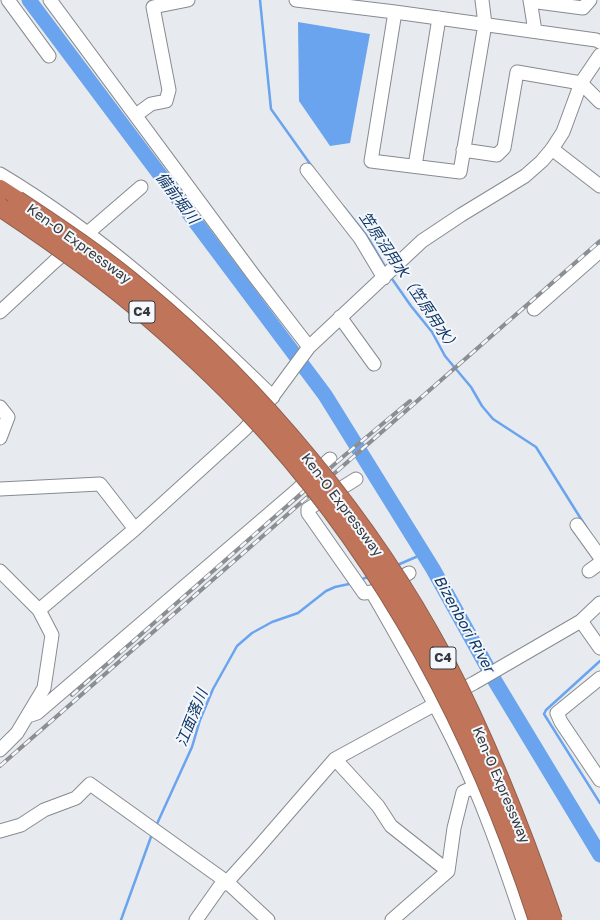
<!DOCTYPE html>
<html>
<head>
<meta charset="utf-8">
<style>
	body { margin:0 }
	canvas { display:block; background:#e7ebf0 }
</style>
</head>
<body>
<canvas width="600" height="920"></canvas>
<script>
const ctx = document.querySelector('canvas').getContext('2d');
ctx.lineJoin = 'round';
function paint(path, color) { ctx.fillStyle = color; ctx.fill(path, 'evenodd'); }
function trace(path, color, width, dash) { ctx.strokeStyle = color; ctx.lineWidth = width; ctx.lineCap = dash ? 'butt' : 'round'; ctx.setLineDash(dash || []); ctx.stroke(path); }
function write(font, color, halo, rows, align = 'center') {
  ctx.font = font + ' "Golos Text","Noto Sans JP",sans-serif'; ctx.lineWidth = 4; ctx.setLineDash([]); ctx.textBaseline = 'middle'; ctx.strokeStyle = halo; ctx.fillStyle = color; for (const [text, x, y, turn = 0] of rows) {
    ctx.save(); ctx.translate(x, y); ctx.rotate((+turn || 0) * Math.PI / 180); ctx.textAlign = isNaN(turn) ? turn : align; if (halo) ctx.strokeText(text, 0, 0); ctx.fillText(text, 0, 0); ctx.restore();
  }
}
paint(new Path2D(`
	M298,22L370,34L350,143L330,146L299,101Z`), '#6ba4ee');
trace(new Path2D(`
	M260,0L271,109L313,168
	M343,206L367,236L387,270
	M390,276L411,306L432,332L445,356L471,387L482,406L493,419L536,447L586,527
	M395,566L423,554
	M360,580L370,576
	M600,661L546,710L544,714L600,803
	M156,826L192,747L200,720L213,689L237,646L252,633L272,622L298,613L326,591L335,587L349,584
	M121,920L152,834`), '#6ba4ee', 2.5);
trace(new Path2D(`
	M29,0L325,395L433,569L495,681L600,855`), '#6ba4ee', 15);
const minor = new Path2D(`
	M8,0L49,56
	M50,0L255,277L309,347
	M296,0L395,12L596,40L600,42
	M530,0L535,31
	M530,1L583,8L590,0
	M395,12L371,161L460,172L485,24L482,0
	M136,115L151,104L166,101L169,90L153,7L188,0
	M552,149L600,186
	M463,150L497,155L504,148L517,72L581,83L600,102
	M415,166L439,18
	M307,170L360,238L384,278
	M0,174C102,235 188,314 273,397
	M534,309L600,251
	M0,312L54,262L141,187
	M340,317L374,364
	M0,407L8,417L0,438
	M356,479L308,509V513L364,593L372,592L409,573
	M0,489L100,484L135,529
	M577,525L600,557
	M0,571L39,610L52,635L44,688L17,733L0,750
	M589,571L600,563
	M372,592C400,641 429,691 454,742C482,799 503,860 523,920
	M39,610L135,529L245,429L267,404L309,347L422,241L461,215L525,176L542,161L552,149L563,132L581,83L600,55
	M581,621L600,648
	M600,678L557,713L561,722L600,780
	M28,716L37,713L296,491L330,459
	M335,759L474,683L581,621L600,603
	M0,831L21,825L44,810L76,798L90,784L227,882L268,920
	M196,920L220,886L227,882L256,850L335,759L378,806L391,826L448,871
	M392,920L448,871L454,828L463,792L482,783`);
const highway = new Path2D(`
	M0,189L17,200`);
trace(minor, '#878b8f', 15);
trace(highway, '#90604f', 20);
trace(minor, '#fff', 13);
trace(highway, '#c0755a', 18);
const rail = new Path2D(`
	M72,695L345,455L410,401
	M0,766L600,241`);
trace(rail, '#8c8f92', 4);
trace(rail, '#f4f8fd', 2.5, [8]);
const highwayBridge = new Path2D(`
	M17,200C61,229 104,258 144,292C261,389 371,522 443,657C487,741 522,830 553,920
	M0,207C51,241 101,276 147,316C190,353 231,392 269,434C395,575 480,742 538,920`);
trace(highwayBridge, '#90604f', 20, []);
trace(highwayBridge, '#c0755a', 18);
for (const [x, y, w] of [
	[142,312,26],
	[443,658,26]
]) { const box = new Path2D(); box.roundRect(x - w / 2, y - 11, w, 22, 3); ctx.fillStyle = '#f4f8fd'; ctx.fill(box); trace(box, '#36383a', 1); }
write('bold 13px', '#36383a', null, [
	["C4",142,312],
	["C4",443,658]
]);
write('14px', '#36383a', '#f4f8fd', [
	["Ken-O Expressway",79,244,36],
	["Ken-O Expressway",342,505,53],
	["Ken-O Expressway",501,785,67]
]);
write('italic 15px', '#103664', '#f4f8fd', [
	["備前堀川",177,198,53],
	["笠原沼用水（笠原用水）",409,282,56],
	["Bizenbori River",464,624,61],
	["江面落川",192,718,-68]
]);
</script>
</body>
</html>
